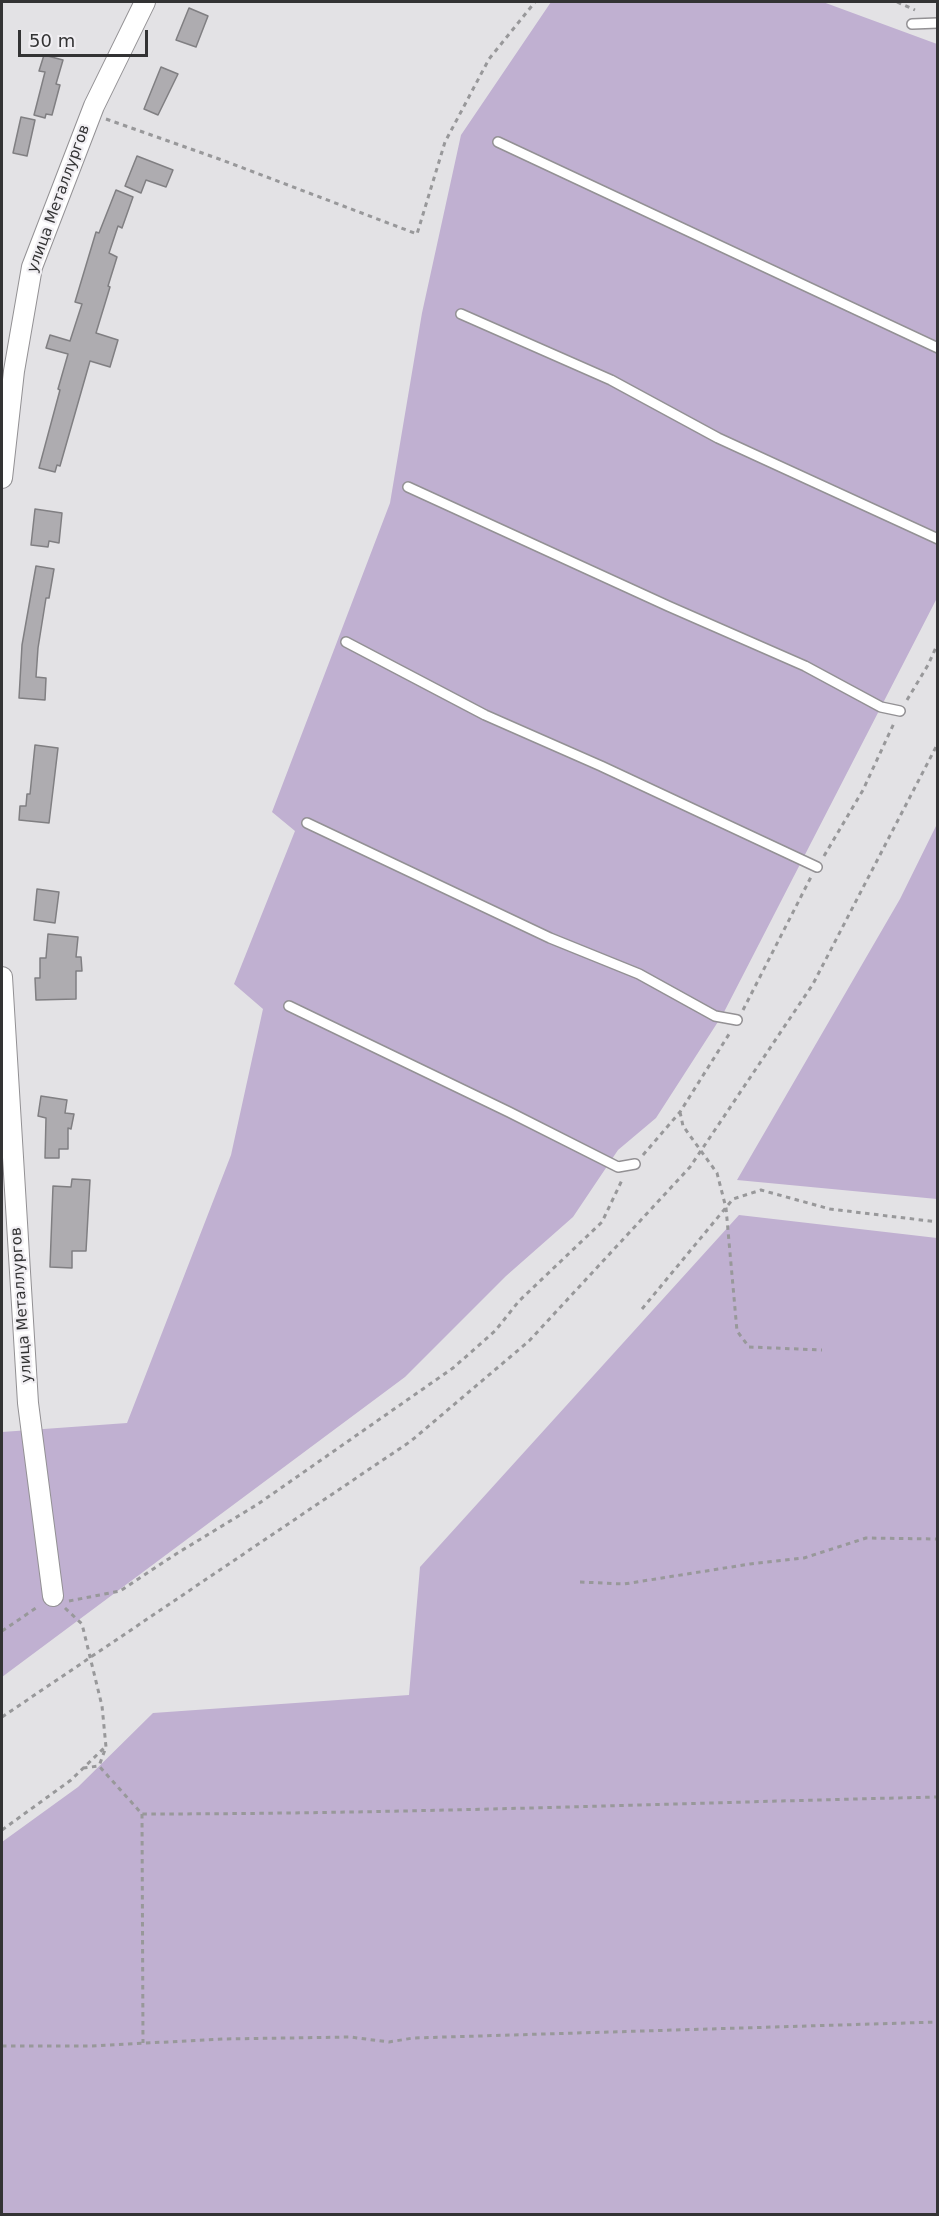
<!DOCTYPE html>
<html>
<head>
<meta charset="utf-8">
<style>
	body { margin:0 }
	#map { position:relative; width:939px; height:2216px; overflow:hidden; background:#e3e2e5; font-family:"DejaVu Sans",sans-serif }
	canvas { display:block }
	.frame { position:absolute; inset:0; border:3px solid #333334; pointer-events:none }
	.scale { position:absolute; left:18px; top:30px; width:130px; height:27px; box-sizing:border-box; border:3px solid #333334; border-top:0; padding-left:8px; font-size:18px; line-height:21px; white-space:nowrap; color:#333334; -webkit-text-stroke:4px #f1eff3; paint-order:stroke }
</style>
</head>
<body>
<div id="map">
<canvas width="939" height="2216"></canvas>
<div class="frame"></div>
<div class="scale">50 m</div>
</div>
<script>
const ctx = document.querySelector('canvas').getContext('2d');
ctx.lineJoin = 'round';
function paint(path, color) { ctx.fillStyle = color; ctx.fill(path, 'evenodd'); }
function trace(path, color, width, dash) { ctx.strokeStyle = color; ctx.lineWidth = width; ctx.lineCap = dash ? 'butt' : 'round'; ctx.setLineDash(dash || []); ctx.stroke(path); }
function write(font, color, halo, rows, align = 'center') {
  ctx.font = font + ' "DejaVu Sans",sans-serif'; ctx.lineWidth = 4.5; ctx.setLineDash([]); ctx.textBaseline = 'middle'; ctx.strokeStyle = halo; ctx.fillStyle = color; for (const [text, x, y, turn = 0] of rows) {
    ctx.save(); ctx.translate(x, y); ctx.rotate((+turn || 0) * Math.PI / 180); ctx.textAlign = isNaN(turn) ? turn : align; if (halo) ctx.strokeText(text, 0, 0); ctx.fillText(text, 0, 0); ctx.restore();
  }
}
paint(new Path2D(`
	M551,2H823L937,44V598L723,1014L656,1118L618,1150L573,1217L506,1276L405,1377L2,1677V1432L127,1423L231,1155L263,1009L234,984L295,831L272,812L390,503L422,313L461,135Z
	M937,824V1199L737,1180L900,899Z
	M739,1215L937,1238V2214H2V1842L78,1787L153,1713L409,1695L420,1567Z`), '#c0b0d1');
const building = new Path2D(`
	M189,8L208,16L196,47L176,40Z
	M44,55L63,60L56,84L60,85L52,115L46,114L45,118L34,115L45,72L39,71Z
	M161,67L178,74L158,115L144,109Z
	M21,117L35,120L27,156L13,153Z
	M137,156L173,170L166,187L146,180L141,193L125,186Z
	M116,190L133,197L122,228L118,226L109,253L117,257L108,286L110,287L96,333L118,340L110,367L90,361L60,466L57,465L55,472L39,468L60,390L58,389L68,354L46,348L50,335L70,341L82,304L75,302L96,232L99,233Z
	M35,509L62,513L59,543L49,541L48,547L31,545Z
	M36,566L54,569L49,598H46L38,648L36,677L46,678L45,700L19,698L22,645Z
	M35,745L58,748L49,823L19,820L20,806H26L27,794H30Z
	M37,889L59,892L55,923L34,920Z
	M48,934L78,937L76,957H81L82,971H76V999L36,1000L35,978H40V958H46Z
	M41,1096L67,1100L65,1113L74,1114L71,1129L68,1128V1149H59V1158H45L46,1118L38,1116Z
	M72,1179L90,1180L86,1251H72V1268L50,1267L53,1186L71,1187Z`);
paint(building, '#aeacb0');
trace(building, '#807f82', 1.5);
const lane = new Path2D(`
	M912,24L938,23
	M498,142L938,348
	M461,314L611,380L718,438L938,539
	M408,487L668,606L805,666L881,707L900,711
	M346,642L485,715L601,766L817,867
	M307,823L550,938L639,974L715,1016L737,1020
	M289,1006L509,1112L618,1167L635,1164`);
const street = new Path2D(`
	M2,478L14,371L32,267L94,106L145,2
	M2,977L28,1403L53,1596`);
trace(lane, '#939194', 12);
trace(street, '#939194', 22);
trace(new Path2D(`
	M897,2L915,10
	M106,119L222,160L417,234L445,142L489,59L535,2
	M907,700L928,665L938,643
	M824,856L863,790L895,721
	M743,1010L811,877
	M680,1112L683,1126L717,1173L726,1208L737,1331L749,1347L822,1350
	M643,1155L680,1112L731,1031
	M642,1309L733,1199L761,1190L830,1209L938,1222
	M580,1582L624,1584L750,1564L804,1558L866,1538L938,1539
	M69,1601L120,1591L176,1554L258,1504L453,1368L495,1331L519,1301L602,1222L623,1178
	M65,1608L82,1624L102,1706L106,1747L99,1766L142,1814C407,1814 672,1803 938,1797
	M2,1631L39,1606
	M2,1717L411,1441L529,1341L690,1167L813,984L938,743
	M83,1768L99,1766
	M142,1814L143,2043
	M2,1830L71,1780L105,1747
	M2,2046H91L223,2039L350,2037L389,2042L413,2038L938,2022`), '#98989a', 3, [4.5, 4.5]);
trace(lane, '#fff', 9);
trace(street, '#fff', 20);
write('15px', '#333334', '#f1eff3', [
	["улица Металлургов",59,199,-70],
	["улица Металлургов",22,1305,-94]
]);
</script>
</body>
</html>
